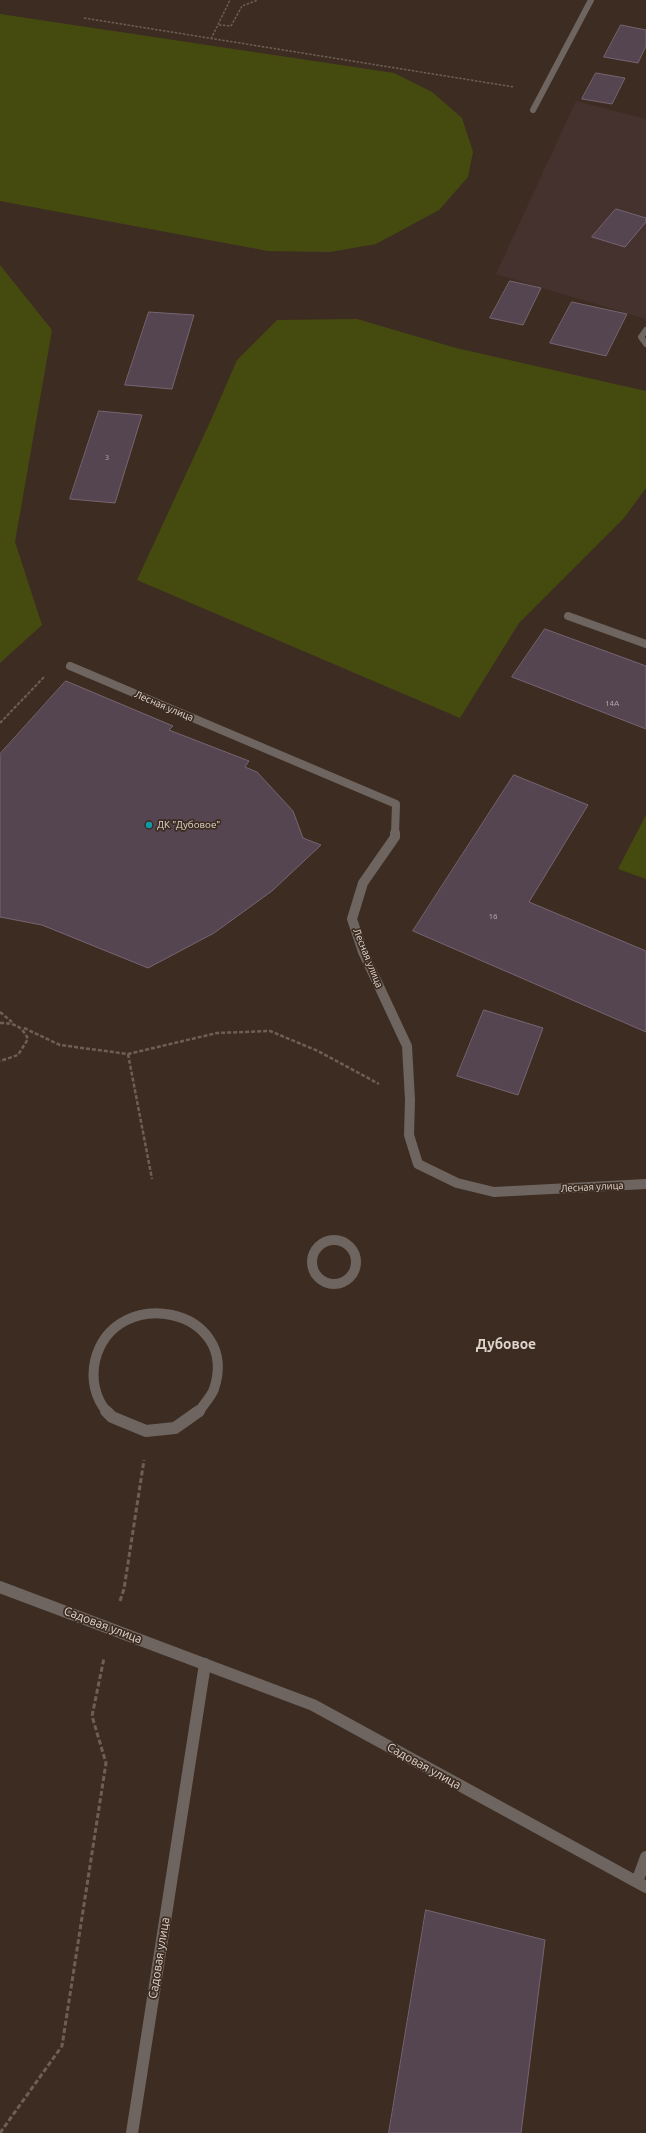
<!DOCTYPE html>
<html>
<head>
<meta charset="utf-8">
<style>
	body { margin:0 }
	canvas { display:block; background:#3c2c21 }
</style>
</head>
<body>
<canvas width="646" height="2133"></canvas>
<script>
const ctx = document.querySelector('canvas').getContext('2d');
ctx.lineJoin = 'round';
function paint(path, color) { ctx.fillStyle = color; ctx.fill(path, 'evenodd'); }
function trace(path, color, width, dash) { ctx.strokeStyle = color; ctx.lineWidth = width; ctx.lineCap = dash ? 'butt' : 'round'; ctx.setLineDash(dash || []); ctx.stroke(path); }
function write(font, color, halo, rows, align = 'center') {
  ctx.font = font + ' Ubuntu,sans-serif'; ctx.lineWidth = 3.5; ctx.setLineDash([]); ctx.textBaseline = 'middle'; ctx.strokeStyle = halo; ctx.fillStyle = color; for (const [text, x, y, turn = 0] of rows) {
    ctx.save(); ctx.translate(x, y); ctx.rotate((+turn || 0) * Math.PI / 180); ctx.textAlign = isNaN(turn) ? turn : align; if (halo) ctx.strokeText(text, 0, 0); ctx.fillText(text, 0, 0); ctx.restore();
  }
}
paint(new Path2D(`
	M576,101L646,119V319L496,274Z`), '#45322e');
paint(new Path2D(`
	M0,14L394,73L432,92L462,118L473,152L468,177L439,210L376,244L330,252L268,251L0,201Z
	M0,265L52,330L15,542L42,625L0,663Z
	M357,319L456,348L646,391V488L624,518L519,623L460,718L137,580L211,420L237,360L277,320Z
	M646,815V879L618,869Z`), '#454b0f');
const building = new Path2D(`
	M621,25L646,30V46L638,63L604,57Z
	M596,73L625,78L612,104L582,99Z
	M616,209L646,218V222L625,247L592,237Z
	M510,281L541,288L523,325L490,318Z
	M572,302L627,314L606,356L550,343Z
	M149,312L194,315L172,389L125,385Z
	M99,411L142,415L115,503L70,499Z
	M545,629L646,666V729L512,677Z
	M66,681L173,726L169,730L249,761L245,767L257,772L293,811L303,838L321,845L272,891L214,933L148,968L42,925L0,917V754Z
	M514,775L588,805L529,902L646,951V1032L413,931Z
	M484,1010L543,1028L518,1095L457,1076Z
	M426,1910L545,1940L521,2133H389Z`);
paint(building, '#554551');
trace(building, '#766471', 1);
trace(new Path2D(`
	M84,18L514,87
	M219,25L231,26L242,6L258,0
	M211,39L230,0`), '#6d5f55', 1.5, [2.5, 1.5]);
trace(new Path2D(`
	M0,723L45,676`), '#6d5f55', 2, [3.5, 1.5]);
trace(new Path2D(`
	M0,1012L12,1022
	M0,1023C14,1023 22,1026 28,1039L18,1055L0,1061
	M24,1028L60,1045L128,1054L217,1033L270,1031L318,1051L379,1084
	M128,1054L152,1179`), '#6d5f55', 2.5, [4, 2]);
trace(new Path2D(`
	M120,1601L124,1589L144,1460
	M0,2133L62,2046L106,1763L92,1716L104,1658`), '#6d5f55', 3, [5, 2.5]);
trace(new Path2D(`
	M533,110L591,0
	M646,330L641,337L646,344`), '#6e6561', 6);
trace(new Path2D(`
	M312 1262a22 22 0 1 1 44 0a22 22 0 1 1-44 0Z
	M107,1412C95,1398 91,1379 95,1361C114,1282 241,1308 214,1389C211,1397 203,1405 199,1412`), '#6e6561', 10);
trace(new Path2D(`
	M106,1411L112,1417L146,1431L175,1428L199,1411`), '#6e6561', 12);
trace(new Path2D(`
	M568,616L646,644
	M70,666L396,804L395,834`), '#6e6561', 8);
trace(new Path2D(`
	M395,833V837L363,883L352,919L363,952L407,1046L410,1100L409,1135L418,1164L457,1183L494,1192L646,1184`), '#6e6561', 10);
trace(new Path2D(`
	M0,1587L313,1705L646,1887
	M637,1882L646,1857
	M132,2133L205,1664`), '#6e6561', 12);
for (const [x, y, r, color] of [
	[149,825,4,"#0f9aa8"]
]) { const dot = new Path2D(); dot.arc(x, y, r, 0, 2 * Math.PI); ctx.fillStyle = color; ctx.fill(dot); trace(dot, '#3c2c21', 1.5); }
write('8px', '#bdb1af', null, [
	["3",107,457],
	["14А",612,703],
	["16",493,916]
]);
write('10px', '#e0d5ce', '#3c2c21', [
	["Лесная улица",164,706,23],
	["Лесная улица",368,958,68],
	["Лесная улица",592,1187,-3]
]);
write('10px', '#e0d5ce', '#3c2c21', [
	["ДК \"Дубовое\"",157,825]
], 'left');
write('12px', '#e0d5ce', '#3c2c21', [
	["Садовая улица",103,1625,21],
	["Садовая улица",424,1766,29],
	["Садовая улица",159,1958,-81]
]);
write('bold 14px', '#e0d5ce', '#3c2c21', [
	["Дубовое",506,1344]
]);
</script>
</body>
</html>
